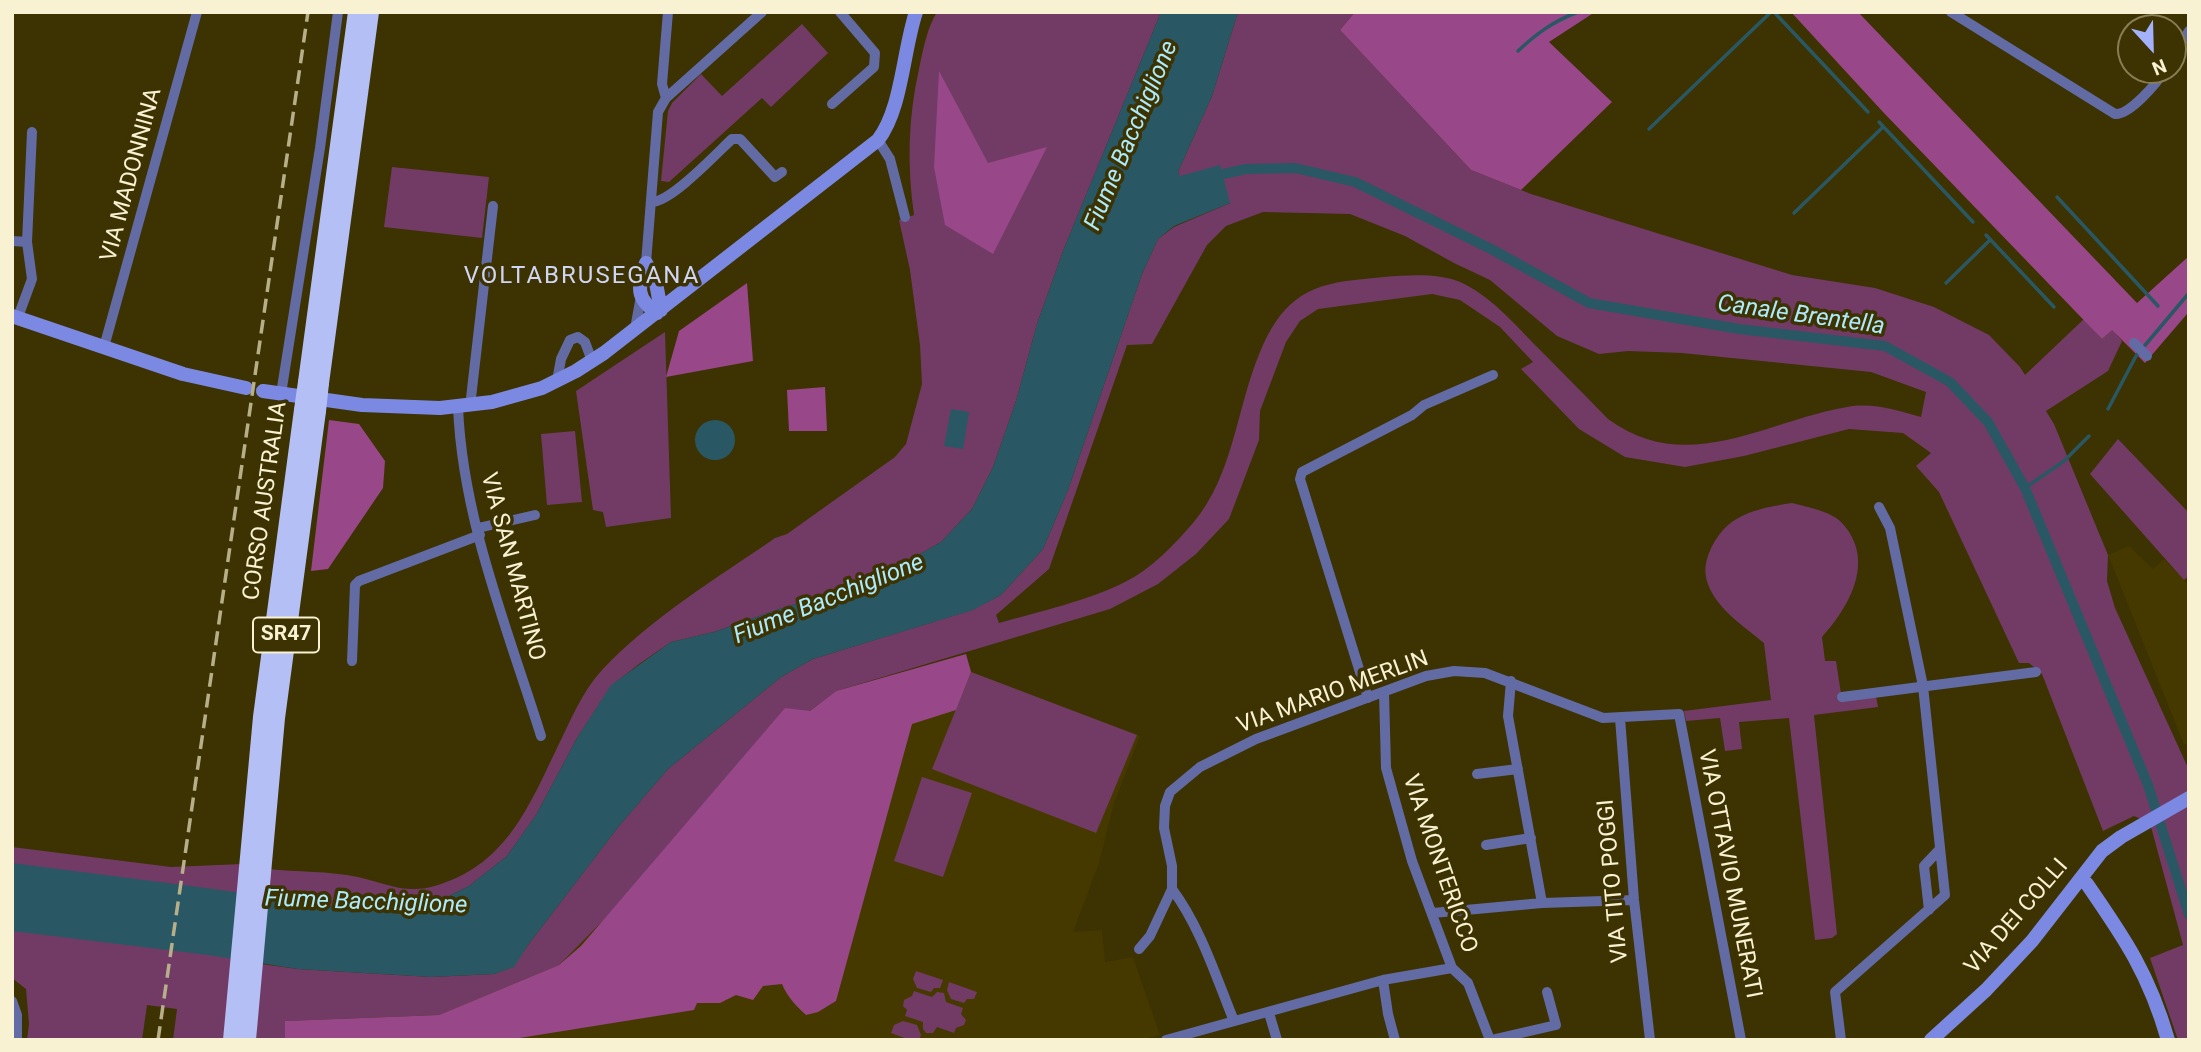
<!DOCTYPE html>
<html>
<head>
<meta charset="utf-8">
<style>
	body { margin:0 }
	#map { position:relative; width:2201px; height:1052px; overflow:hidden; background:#3d3201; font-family:Roboto,sans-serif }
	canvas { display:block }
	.frame { position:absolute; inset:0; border:14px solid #f8f1d2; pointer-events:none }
	.north { position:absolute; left:2117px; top:14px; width:70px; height:70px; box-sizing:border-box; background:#3d3201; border:2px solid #887e55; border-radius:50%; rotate:158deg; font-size:19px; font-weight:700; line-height:28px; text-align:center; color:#f8f1d2 }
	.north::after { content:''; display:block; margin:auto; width:24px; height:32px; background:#a4b2fc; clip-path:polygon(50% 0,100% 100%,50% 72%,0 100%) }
</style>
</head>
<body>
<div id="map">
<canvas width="2201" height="1052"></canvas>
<div class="frame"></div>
<div class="north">N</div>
</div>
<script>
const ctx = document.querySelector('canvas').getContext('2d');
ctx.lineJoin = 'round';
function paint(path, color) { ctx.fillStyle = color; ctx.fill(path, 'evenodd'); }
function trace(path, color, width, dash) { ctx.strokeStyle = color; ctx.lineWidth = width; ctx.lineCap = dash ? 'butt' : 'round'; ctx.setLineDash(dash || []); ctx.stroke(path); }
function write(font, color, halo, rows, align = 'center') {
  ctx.font = font + ' Roboto,sans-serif'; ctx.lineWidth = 7; ctx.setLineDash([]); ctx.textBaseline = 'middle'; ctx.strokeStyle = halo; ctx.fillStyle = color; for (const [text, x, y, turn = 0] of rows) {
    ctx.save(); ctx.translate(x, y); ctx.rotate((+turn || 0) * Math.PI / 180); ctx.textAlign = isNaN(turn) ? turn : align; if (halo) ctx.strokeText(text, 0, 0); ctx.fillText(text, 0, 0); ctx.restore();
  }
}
paint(new Path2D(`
	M2129,546L2153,569L2164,559L2189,585V742L2184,745L2108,555Z
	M966,654L972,672L1140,736L1114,803L1099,863L1073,932L1102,930L1105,962L1133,957L1160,1035L1140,1040H388L806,745Z`), '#453900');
paint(new Path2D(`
	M937,12H1161L1063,251L1037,324L1016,401L993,467L972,509L941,542L899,566L826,595L779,609L714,632L671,642L639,664L611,686L577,738L536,815L507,856L469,886L439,901L397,910L348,909L266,896L268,869C297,872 329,871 358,877C389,884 407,896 441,884C507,862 529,806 557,748C571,720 581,693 602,670C652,617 716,579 775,538L787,534L895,457L906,444L922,384L920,345L910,270L899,220L914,215C907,165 908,118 919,69C923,50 927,28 937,12Z
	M1238,12H1355L1340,30L1471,170L1531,194L1792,275L1875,288L1934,307L1989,335L2020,367L2025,375L2084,319L2102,339L2112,329L2122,341L2108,371L2046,411L2054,424L2108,555L2107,581L2115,608L2189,770V1040H2178L2150,958L2183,945L2150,823L2134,816L2103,831L2042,674L2029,663H2019L1939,492L1916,466L1931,453L1903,433L1849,429L1744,456L1685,467L1625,457L1579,429L1521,369L1533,362L1500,327L1460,300L1432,294L1318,309L1300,321L1286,342L1260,411L1259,440L1229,519L1196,554L1158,584L1110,609L836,691L810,711L559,965L439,1015L286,1021L285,1040H256L261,964L298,969L431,977L494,974L513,967L528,945L619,826L668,769L781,677L813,659L972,610L1001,595L1043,549L1068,490L1142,274L1158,239L1174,227L1230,203L1179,176L1178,172L1212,96ZM1263,212L1350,214L1405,236L1454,263L1490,280L1557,336L1599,354L1628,351L1682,353L1871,372L1926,392L1921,417C1897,410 1872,402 1847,407C1765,421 1687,477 1608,419C1583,393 1558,368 1533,343C1512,321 1489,295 1460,282C1433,270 1384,277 1355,280C1304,285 1280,304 1260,352C1236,409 1234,474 1193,523C1174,545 1151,569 1125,582C1090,600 1038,612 999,623L996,615L1049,569L1127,345L1152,344L1207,245L1226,226Z
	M802,24L828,53L771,107L762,98L669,182L661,181L668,111L672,103L701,74L722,96Z
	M392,167L489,177L482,238L384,227Z
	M665,332L671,518L606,527L603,512L593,510L576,391Z
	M575,431L582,502L547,505L541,434Z
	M2118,439L2189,513V576L2184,580L2090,474Z
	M1792,503C1807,507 1831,511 1842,523C1876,560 1850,606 1822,637L1825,661H1836L1842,700L1876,696L1878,707L1814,715L1837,934L1832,938L1815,940L1789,718L1739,722L1742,749L1725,751L1720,718L1686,721L1684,711L1771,700L1764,643C1746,628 1720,611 1710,589C1704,576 1704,566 1709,553C1725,514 1755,509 1792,503Z
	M971,672L1137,735L1096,833L932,769Z
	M922,777L972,793L943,877L894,861Z
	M12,847L171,867L242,864L226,1040H173L177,1009L147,1005L142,1040H27L29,1024L26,989L12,978Z
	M916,971L943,980L940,988H934L931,992L917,988L913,979Z
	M949,982L977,992L974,999H967L964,1003L951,999L947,990Z
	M914,991L932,997L937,992L944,993L946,1002L963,1008L961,1014L966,1020L964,1025L956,1028L954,1033L937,1027L933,1033H926L923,1029V1022L905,1016L907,1010L903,1006L904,1000L912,996Z
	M903,1021L917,1025L921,1035L919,1040H910L891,1033L894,1025Z`), '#713b65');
paint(new Path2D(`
	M1355,12H1595L1549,42L1612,102L1521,190L1471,170L1340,30Z
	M1791,12H1858L2137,303L2189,256V316L2187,314L2145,363L2112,330L2102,339L1883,112Z
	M939,71L988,163L1047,147L993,254L945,225L934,167Z
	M747,283L753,361L666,377L679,331Z
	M825,387L827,431H789L787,390Z
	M329,420L359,424L385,461L383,488L328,569L311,571Z
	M966,654L971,672L956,710L912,724L836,1001L818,1012L806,1015C796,1006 787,996 782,984L763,986L753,1000L736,995L720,1003H697L694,1010L507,1040H285V1021L439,1015L559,965L581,946L785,708L810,711L836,691Z`), '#984788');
paint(new Path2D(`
	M1161,12H1238L1212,96L1178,172L1180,176L1220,165L1230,203L1174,226L1158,239L1142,274L1068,490L1043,549L1001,595L973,610L813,659L781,677L668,769L619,826L528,945L514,967L494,974L431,977L298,969L208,955L12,931V863L214,889L348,909L397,910L439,901L469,886L507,856L536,815L577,738L611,685L671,642L714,632L779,609L826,595L899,566L941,542L972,509L993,467L1016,401L1037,324L1063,251Z
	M951,409L969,412L963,449L944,446Z
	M695 440a20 20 0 1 1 40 0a20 20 0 1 1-40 0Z`), '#295864');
trace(new Path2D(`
	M1774,12L1868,112
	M1518,51C1537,33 1554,21 1578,12
	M1879,122L1973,222
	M1649,129L1771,12
	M2057,197L2158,306
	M1794,213L1883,127
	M1986,235L2054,307
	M1946,283L1990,240
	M2108,409L2136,356L2189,293
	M2025,488L2064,461L2089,436`), '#295864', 3.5);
trace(new Path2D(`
	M1210,177L1246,169L1295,168L1355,182L1493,250L1589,303L1739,329L1885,346L1950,382L1988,422L2025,488L2148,785L2189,915`), '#295864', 10);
trace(new Path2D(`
	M1951,12L2115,114C2130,115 2157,83 2165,70
	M2173,56L2189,31
	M666,98L762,12
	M832,104L874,67L875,53L840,12
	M878,140L890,159L905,217
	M651,202C670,203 716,154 732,139H740L775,177L782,172
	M12,241L27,242
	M646,263L658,112L666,98L662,84L668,12
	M18,317L32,279L27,242L32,132
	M635,329L641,296
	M2134,343L2147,356
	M104,347L197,12
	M557,381L561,359L570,340L578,337L585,342L592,361
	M281,394L320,148L338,12
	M472,405L471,398L493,206
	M458,406C462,518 508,630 541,736
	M478,528L535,515
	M352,661L355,585L359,581L480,535
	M1511,681L1508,716L1542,903
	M1384,692L1386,768L1412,861L1452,968L1468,983L1490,1040
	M1842,697L2036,672
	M1368,698L1300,479L1302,472L1412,415L1424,405L1493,375
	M1620,718L1634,900L1650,1040
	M1477,774L1518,769
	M1486,845L1531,838
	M1172,889C1201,928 1216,977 1234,1021
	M1929,910L1924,866L1940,849
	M1433,913L1542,903L1634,900
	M1139,949L1150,936L1172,889V866L1164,828L1165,806L1170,792L1200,767L1256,739L1426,676L1454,671L1485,673L1603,718L1679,714L1741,1040
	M1383,980L1388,1014L1395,1040
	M12,1001L17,1015V1040
	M1269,1013L1277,1040
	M1166,1040L1383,980L1452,968
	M1491,1040L1556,1025L1547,992
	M1841,1040L1835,992L1945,895L1923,686L1890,528L1879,507`), '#626ba3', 10);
trace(new Path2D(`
	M646,263C638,287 635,298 657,313
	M646,263L656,283L661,310
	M12,316L183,374L246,388
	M263,391L362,405L440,408L492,402L542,388L576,371L604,353L878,140C902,109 903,51 916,12
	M2080,879L2087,884C2125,939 2149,974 2168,1040
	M1931,1040L1986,990L2032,941L2102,851L2121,837L2189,798`), '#7c89e2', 14);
trace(new Path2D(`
	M307,382L357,12
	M320,383L370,12
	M232,1040L262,717L303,410
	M247,1040L276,718L317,411`), '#b4bff6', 18);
trace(new Path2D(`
	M158,1040L308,12`), '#b7af8a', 3.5, [14, 7]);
trace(new Path2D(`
	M303,410L307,382
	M317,411L320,383`), '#b4bff6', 18);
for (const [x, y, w] of [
	[286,635,66]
]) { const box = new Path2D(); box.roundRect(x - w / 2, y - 17.5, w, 35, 5); ctx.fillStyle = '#3d3201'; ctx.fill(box); trace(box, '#f8f1d2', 2); }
write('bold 21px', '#f8f1d2', null, [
	["SR47",286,635]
]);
write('23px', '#f8f1d2', '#3d3201', [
	["VIA MADONNINA",132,175,-75],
	["CORSO AUSTRALIA",266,501,-82],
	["VIA SAN MARTINO",512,567,75],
	["VIA MARIO MERLIN",1333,693,-20],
	["VIA MONTERICCO",1439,864,71],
	["VIA OTTAVIO MUNERATI",1729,874,79],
	["VIA TITO POGGI",1614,881,-95],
	["VIA DEI COLLI",2017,917,-49]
]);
write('italic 24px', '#adebfc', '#3d3201', [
	["Fiume Bacchiglione",1132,136,-67],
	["Canale Brentella",1801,316,8],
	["Fiume Bacchiglione",829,600,-22],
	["Fiume Bacchiglione",366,903,2]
]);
ctx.letterSpacing = '2px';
write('24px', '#cfd5f2', '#3d3201', [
	["VOLTABRUSEGANA",582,277]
]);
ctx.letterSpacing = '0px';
</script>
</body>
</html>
